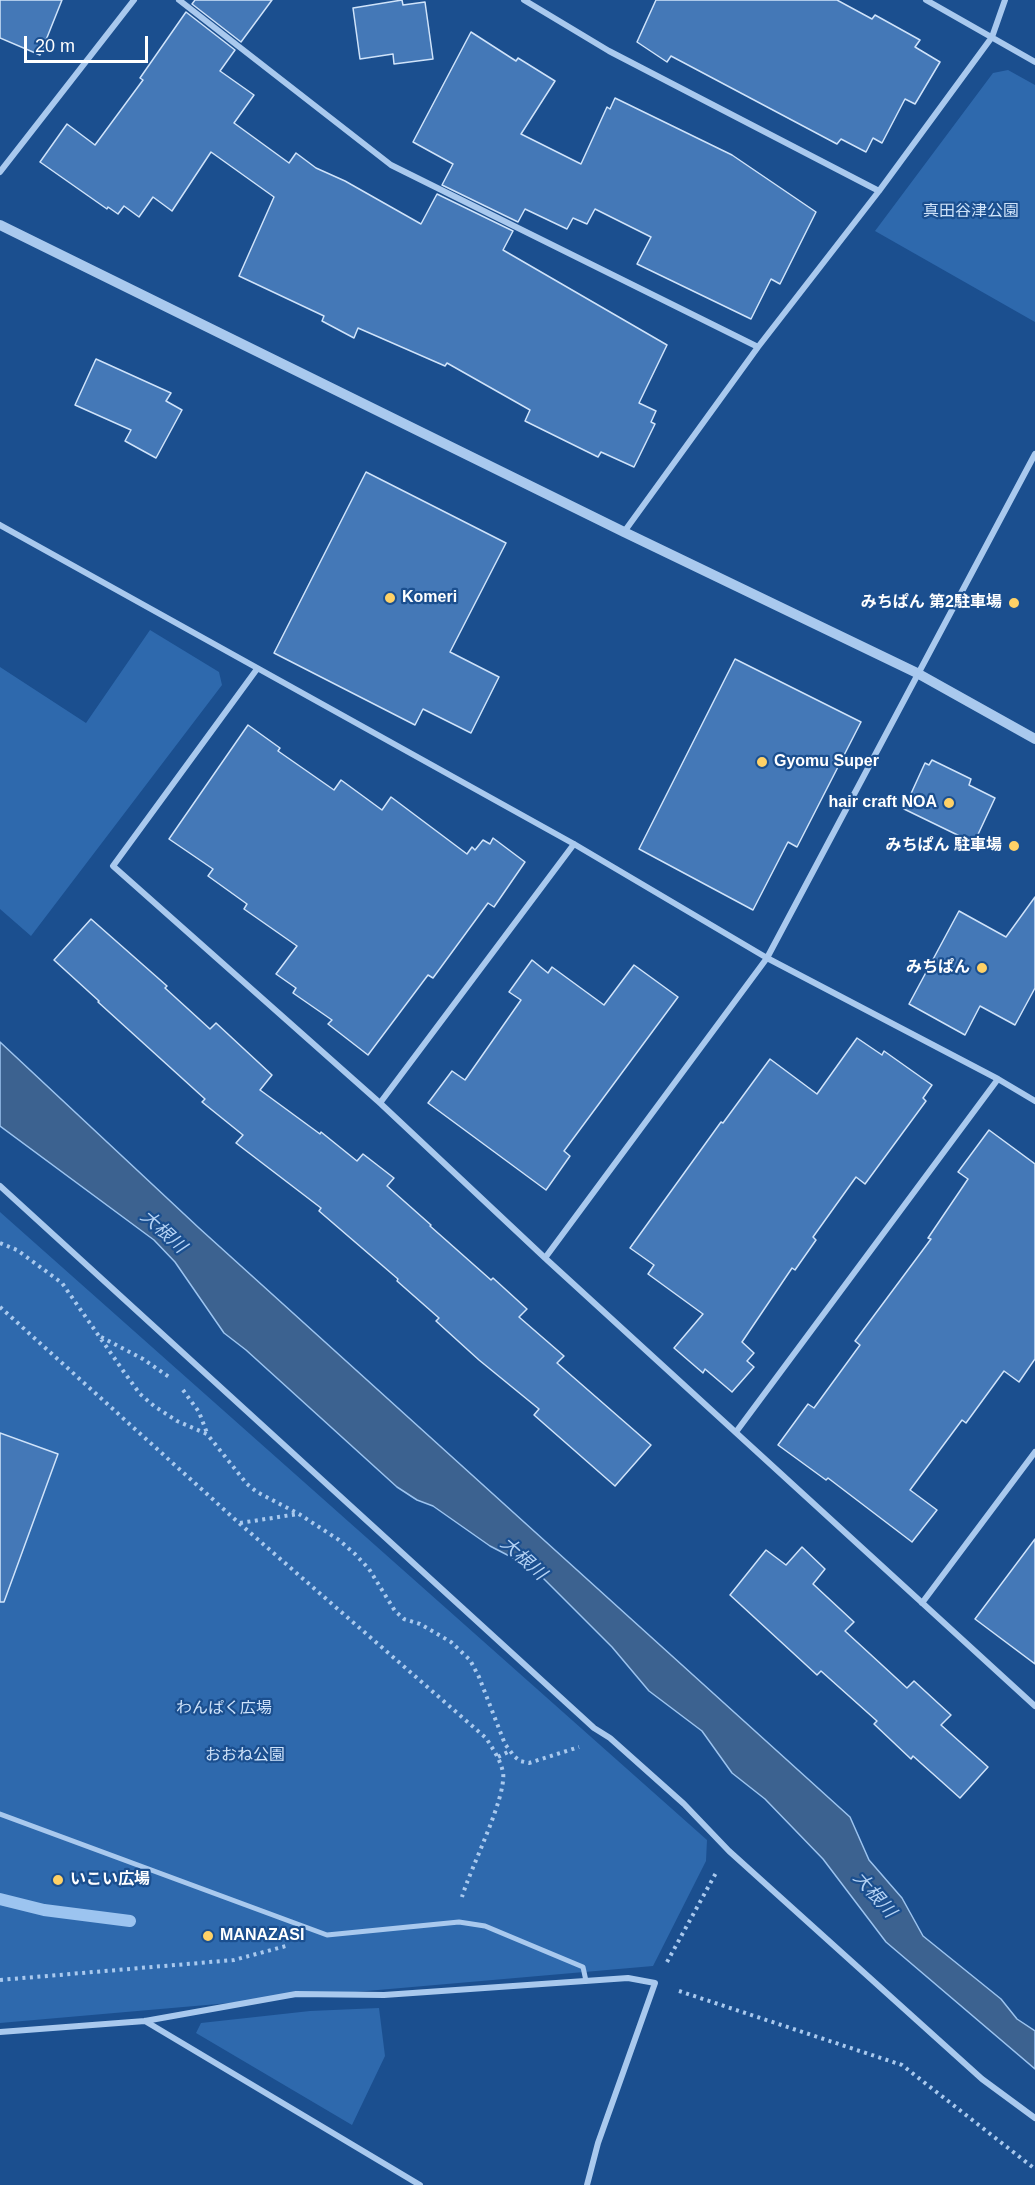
<!DOCTYPE html>
<html>
<head>
<meta charset="utf-8">
<style>
	body { margin:0 }
	#map { position:relative; width:1035px; height:2185px; overflow:hidden; background:#1b4f8f; font-family:Helvetica,sans-serif }
	canvas { display:block }
	.scale { position:absolute; left:24px; top:36px; width:124px; height:27px; box-sizing:border-box; border:3px solid #fff; border-top:0; padding-left:8px; font-size:18px; line-height:21px; white-space:nowrap; color:#fff; -webkit-text-stroke:4px #1b4f8f; paint-order:stroke }
</style>
</head>
<body>
<div id="map">
<canvas width="1035" height="2185"></canvas>
<div class="scale">20 m</div>
</div>
<script>
const ctx = document.querySelector('canvas').getContext('2d');
ctx.lineJoin = 'round';
function paint(path, color) { ctx.fillStyle = color; ctx.fill(path, 'evenodd'); }
function trace(path, color, width, dash) { ctx.strokeStyle = color; ctx.lineWidth = width; ctx.lineCap = dash ? 'butt' : 'round'; ctx.setLineDash(dash || []); ctx.stroke(path); }
function write(font, color, halo, rows, align = 'center') {
  ctx.font = font + ' Helvetica,"Noto Sans JP",sans-serif'; ctx.lineWidth = 4.5; ctx.setLineDash([]); ctx.textBaseline = 'middle'; ctx.strokeStyle = halo; ctx.fillStyle = color; for (const [text, x, y, turn = 0] of rows) {
    ctx.save(); ctx.translate(x, y); ctx.rotate((+turn || 0) * Math.PI / 180); ctx.textAlign = isNaN(turn) ? turn : align; if (halo) ctx.strokeText(text, 0, 0); ctx.fillText(text, 0, 0); ctx.restore();
  }
}
paint(new Path2D(`
	M1008,70L1035,85V322L875,231L993,73Z
	M150,630L219,672L222,685L31,936L0,909V667L86,723Z
	M0,1212L707,1840L706,1861L653,1966L0,2023Z
	M379,2008L385,2056L352,2125L196,2033L201,2023L310,2011Z`), '#2e69ad');
const water = new Path2D(`
	M0,1042L199,1228L850,1817L869,1860L902,1898L923,1936L1001,1999L1017,2019L1035,2031V2069L886,1942L823,1859L765,1799L732,1773L702,1731L649,1691L612,1647L544,1579L519,1561L490,1546L433,1506L417,1500L397,1487L246,1350L224,1333L175,1262L154,1240L0,1126Z`);
paint(water, '#3c6290');
trace(water, '#9cc4f0', 1.5);
trace(new Path2D(`
	M0,1899L44,1910L130,1921`), '#9cc4f0', 12);
const building = new Path2D(`
	M0,0H62L40,55L0,38Z
	M195,0H272L241,42L192,4Z
	M402,0L403,5L425,2L433,59L394,64L393,54L360,59L353,8Z
	M656,0H837L872,19L875,15L920,40L915,47L940,62L915,104L905,99L882,143L873,138L866,152L841,139L837,144L671,56L667,62L637,42Z
	M186,12L235,50L220,71L254,95L234,123L289,163L296,153L316,168L345,181L421,224L437,194L513,231L503,250L667,345L639,403L656,411L651,422L655,424L634,467L601,452L598,457L525,421L530,410L447,363L445,366L358,328L354,338L322,321L324,316L239,276L274,197L211,152L172,211L153,197L139,217L124,206L118,214L108,207L107,209L40,162L67,124L95,145L143,80L140,78Z
	M471,32L516,61L518,58L555,81L521,134L581,164L607,107L610,109L615,98L732,155L816,212L780,284L771,279L751,319L637,264L651,237L595,209L587,224L573,218L567,229L525,209L518,222L442,185L453,164L413,142Z
	M96,359L171,393L166,401L182,410L156,458L125,441L131,430L75,405Z
	M366,472L506,543L450,652L499,677L471,733L423,709L415,725L274,653Z
	M735,659L861,722L797,847L788,842L753,910L639,849Z
	M248,725L280,748L278,751L334,790L341,780L382,810L391,797L467,854L472,847L475,850L483,840L490,844L493,838L525,862L494,907L488,903L433,978L428,975L368,1055L328,1024L332,1020L293,993L296,988L276,974L297,946L244,909L247,904L208,876L213,869L169,839Z
	M932,760L971,779L969,785L995,798L974,843L904,809L925,763L929,765Z
	M1035,897V988L1015,1025L980,1006L965,1035L909,1004L959,911L1006,937Z
	M91,919L167,986L165,988L210,1029L216,1023L272,1075L260,1090L320,1134L321,1132L357,1161L363,1154L394,1178L387,1186L431,1225L430,1226L491,1280L493,1278L527,1309L519,1317L564,1356L557,1363L651,1445L615,1486L534,1415L539,1409L479,1360L436,1321L439,1318L397,1281L398,1279L319,1211L321,1208L236,1143L243,1135L202,1102L205,1099L98,1002L99,1001L54,960Z
	M532,960L548,973L552,967L604,1005L634,965L678,997L564,1151L570,1156L546,1190L428,1103L452,1071L465,1080L521,1000L509,992Z
	M857,1038L882,1055L884,1051L932,1085L923,1098L926,1101L865,1184L856,1177L813,1237L816,1240L795,1270L792,1268L742,1342L754,1353L747,1361L754,1367L732,1392L705,1369L703,1373L674,1348L703,1314L648,1274L654,1265L630,1248L721,1122L723,1123L770,1059L817,1094Z
	M989,1130L1035,1164V1359L1019,1382L1004,1371L966,1423L962,1420L910,1490L937,1510L912,1542L828,1478L826,1480L778,1445L808,1404L814,1408L860,1345L855,1341L931,1239L928,1238L968,1179L958,1172Z
	M0,1433L58,1454L4,1602H0Z
	M1035,1539V1664L975,1619Z
	M802,1547L825,1569L813,1584L854,1622L845,1631L907,1688L914,1681L951,1715L941,1725L988,1767L960,1798L913,1756L911,1759L874,1724L877,1721L821,1671L817,1675L730,1595L766,1550L786,1565Z`);
paint(building, '#4478b7');
trace(building, '#cfe3fa', 1.5);
trace(new Path2D(`
	M0,1243L17,1250L62,1283L124,1372L140,1394L154,1406L177,1421L207,1434L247,1484L257,1492L299,1514L339,1540L355,1554L369,1569L395,1611L404,1619L420,1624L451,1642L470,1660L479,1677L505,1744L514,1756L520,1761L529,1763L579,1747
	M0,1307L239,1523L486,1738C493,1749 500,1759 503,1772C507,1797 470,1869 462,1897
	M101,1337L143,1359L169,1377
	M183,1390L199,1412L207,1433
	M240,1523L298,1514
	M498,1757L510,1751
	M667,1962L717,1871
	M0,1980L234,1960L286,1946
	M679,1991L902,2065L1035,2169`), '#a9c9ee', 4, [3, 4.5]);
trace(new Path2D(`
	M0,1814L327,1935L459,1922L485,1926L583,1967L586,1981`), '#a9c9ee', 5);
trace(new Path2D(`
	M179,0L391,165L758,347
	M524,0L609,51L879,191
	M926,0L1035,62
	M0,172L134,0
	M0,525L574,844L767,958L998,1079L1035,1101
	M624,532L758,347L879,191L992,37L1005,0
	M257,669L113,866L380,1103L545,1258L1035,1706
	M380,1103L574,844
	M0,1186L594,1728L610,1738L684,1804L729,1851L982,2079L1035,2118
	M545,1258L767,958L1035,454
	M736,1432L998,1079
	M922,1603L1035,1452
	M145,2021L420,2185
	M0,2032L145,2021L296,1994L384,1995L628,1978L655,1983L598,2143L587,2185`), '#a9c9ee', 6);
trace(new Path2D(`
	M0,225L624,532L917,673L1035,739`), '#a9c9ee', 10);
for (const [x, y, r, color] of [
	[390,598,6,"#ffd166"],
	[1014,603,6,"#ffd166"],
	[762,762,6,"#ffd166"],
	[949,803,6,"#ffd166"],
	[1014,846,6,"#ffd166"],
	[982,968,6,"#ffd166"],
	[58,1880,6,"#ffd166"],
	[208,1936,6,"#ffd166"]
]) { const dot = new Path2D(); dot.arc(x, y, r, 0, 2 * Math.PI); ctx.fillStyle = color; ctx.fill(dot); trace(dot, '#1b4f8f', 2); }
write('16px', '#cfe3fa', '#1b4f8f', [
	["真田谷津公園",971,212],
	["わんぱく広場",224,1709],
	["おおね公園",245,1756]
]);
write('bold 16px', '#fff', '#1b4f8f', [
	["Komeri",402,598],
	["みちぱん 第2駐車場",1002,603,"right"],
	["Gyomu Super",774,762],
	["hair craft NOA",937,803,"right"],
	["みちぱん 駐車場",1002,846,"right"],
	["みちぱん",970,968,"right"],
	["いこい広場",70,1880],
	["MANAZASI",220,1936]
], 'left');
write('italic 18px', '#b5d3f5', '#1b4f8f', [
	["大根川",163,1232,42],
	["大根川",523,1559,42],
	["大根川",874,1895,49]
]);
</script>
</body>
</html>
